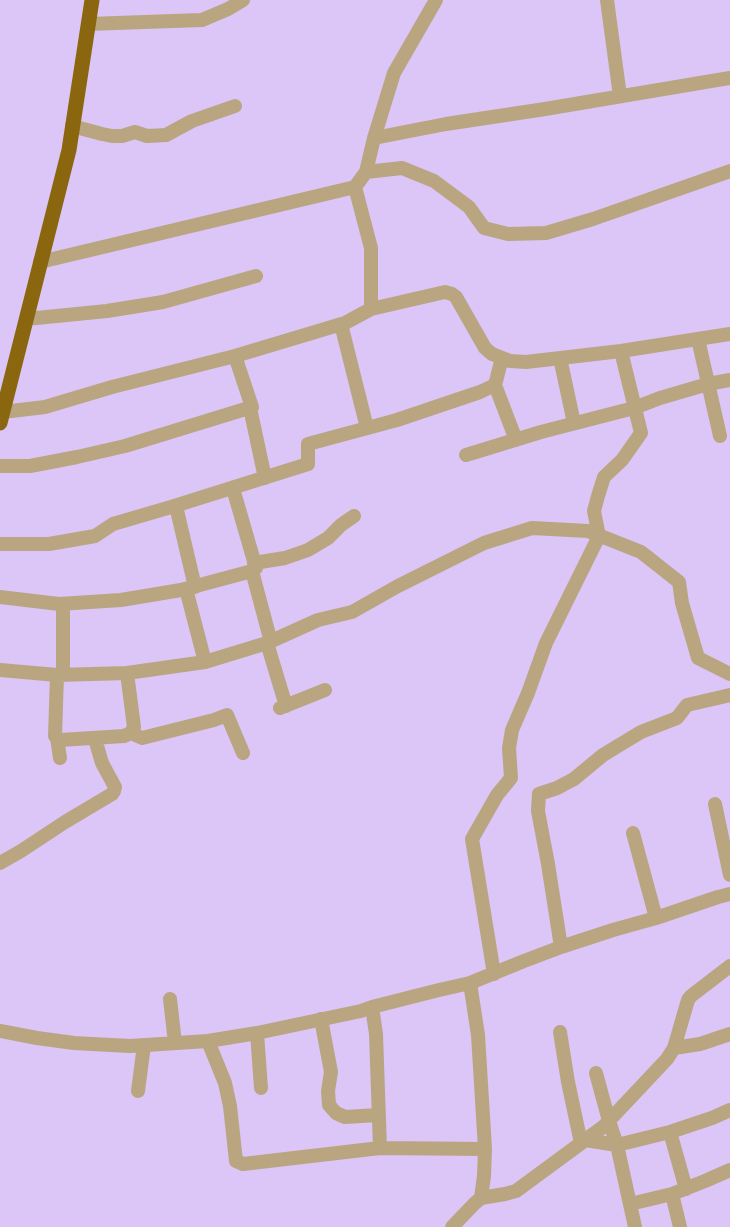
<!DOCTYPE html>
<html>
<head>
<meta charset="utf-8">
<style>
	body { margin:0 }
	canvas { display:block; background:#fbeed4 }
</style>
</head>
<body>
<canvas width="730" height="1227"></canvas>
<script>
const ctx = document.querySelector('canvas').getContext('2d');
ctx.lineJoin = 'round';
function paint(path, color) { ctx.fillStyle = color; ctx.fill(path, 'evenodd'); }
function trace(path, color, width, dash) { ctx.strokeStyle = color; ctx.lineWidth = width; ctx.lineCap = dash ? 'butt' : 'round'; ctx.setLineDash(dash || []); ctx.stroke(path); }
paint(new Path2D(`
	M0,0H730V1227H0Z`), '#dcc5f7');
trace(new Path2D(`
	M607,0L620,96
	M88,24L202,20L228,9L243,0
	M72,126L102,134L112,136H122L135,132L147,136L166,135L192,121L235,106
	M374,138L446,124L545,109L730,78
	M366,172L402,168L434,181L469,207L484,228L508,234L546,233L593,219L730,171
	M355,187L371,248V309
	M40,262L355,187L366,172L374,138L394,73L436,0
	M26,319L107,311L163,302L256,276
	M341,324L367,428
	M698,339L720,436
	M560,358L574,423
	M495,385L516,440
	M250,408L265,478
	M3,412L45,407L112,387L235,356L345,323L371,309L445,292L452,294L456,297L485,348L492,354L510,361L526,362L621,351L730,334
	M466,455L541,432L634,408L660,398L708,384L730,380
	M0,466H30L77,457L125,446L252,407L235,356
	M176,506L195,587
	M0,544H49L95,536L113,524L171,507L308,464V444L397,420L480,392L495,385L502,358
	M254,563L285,558L308,550L328,538L341,525L354,516
	M252,571L271,642
	M186,589L205,662
	M0,597L59,604L121,600L181,590L252,571L256,568L234,492V487
	M63,604V675
	M267,643L286,706
	M0,670L57,675L127,673L205,662L267,643L318,620L352,612L398,586L484,543L532,528L588,531L641,552L679,582L682,603L698,658L730,674
	M57,675L55,736L60,740L124,736L131,733L134,727L127,673
	M280,708L325,690
	M131,733L142,738L214,720L227,715L243,753
	M57,738L60,758
	M715,804L730,875
	M633,833L656,918
	M0,863L21,851L65,822L112,794L114,791L115,787L102,763L95,739
	M561,947L548,864L538,811L539,794L557,788L574,779L603,755L641,732L677,718L687,705L730,695
	M494,974L472,839L497,795L511,778L509,748L512,730L528,693L546,643L599,536L594,511L598,496L604,477L622,460L641,433L621,351
	M470,983L478,1035L485,1149L484,1176L481,1198
	M170,999L175,1043
	M372,1007L376,1034L380,1148
	M321,1019L331,1072L328,1091L329,1105L336,1113L345,1117L378,1115
	M0,1031L37,1038L74,1043L130,1046L208,1041L257,1033L361,1011L372,1007L439,990L470,983L524,961L561,947L613,930L656,918L718,897L730,894
	M560,1032L568,1082L581,1143
	M257,1033L261,1088
	M208,1041L225,1083L230,1106L236,1161L243,1164L380,1148L485,1149
	M674,1048L700,1044L730,1034
	M596,1073L609,1121L617,1145L635,1227
	M138,1091L144,1045
	M670,1132L686,1189
	M585,1140L617,1145L670,1132L712,1118L730,1110
	M672,1194L680,1227
	M630,1204L672,1194L705,1181L730,1170
	M452,1227L474,1204L481,1198L505,1194L516,1191L603,1127L667,1059L674,1048L688,1000L691,996L730,966`), '#b9a680', 14);
trace(new Path2D(`
	M0,423L69,150L92,0`), '#8a670f', 15);
</script>
</body>
</html>
